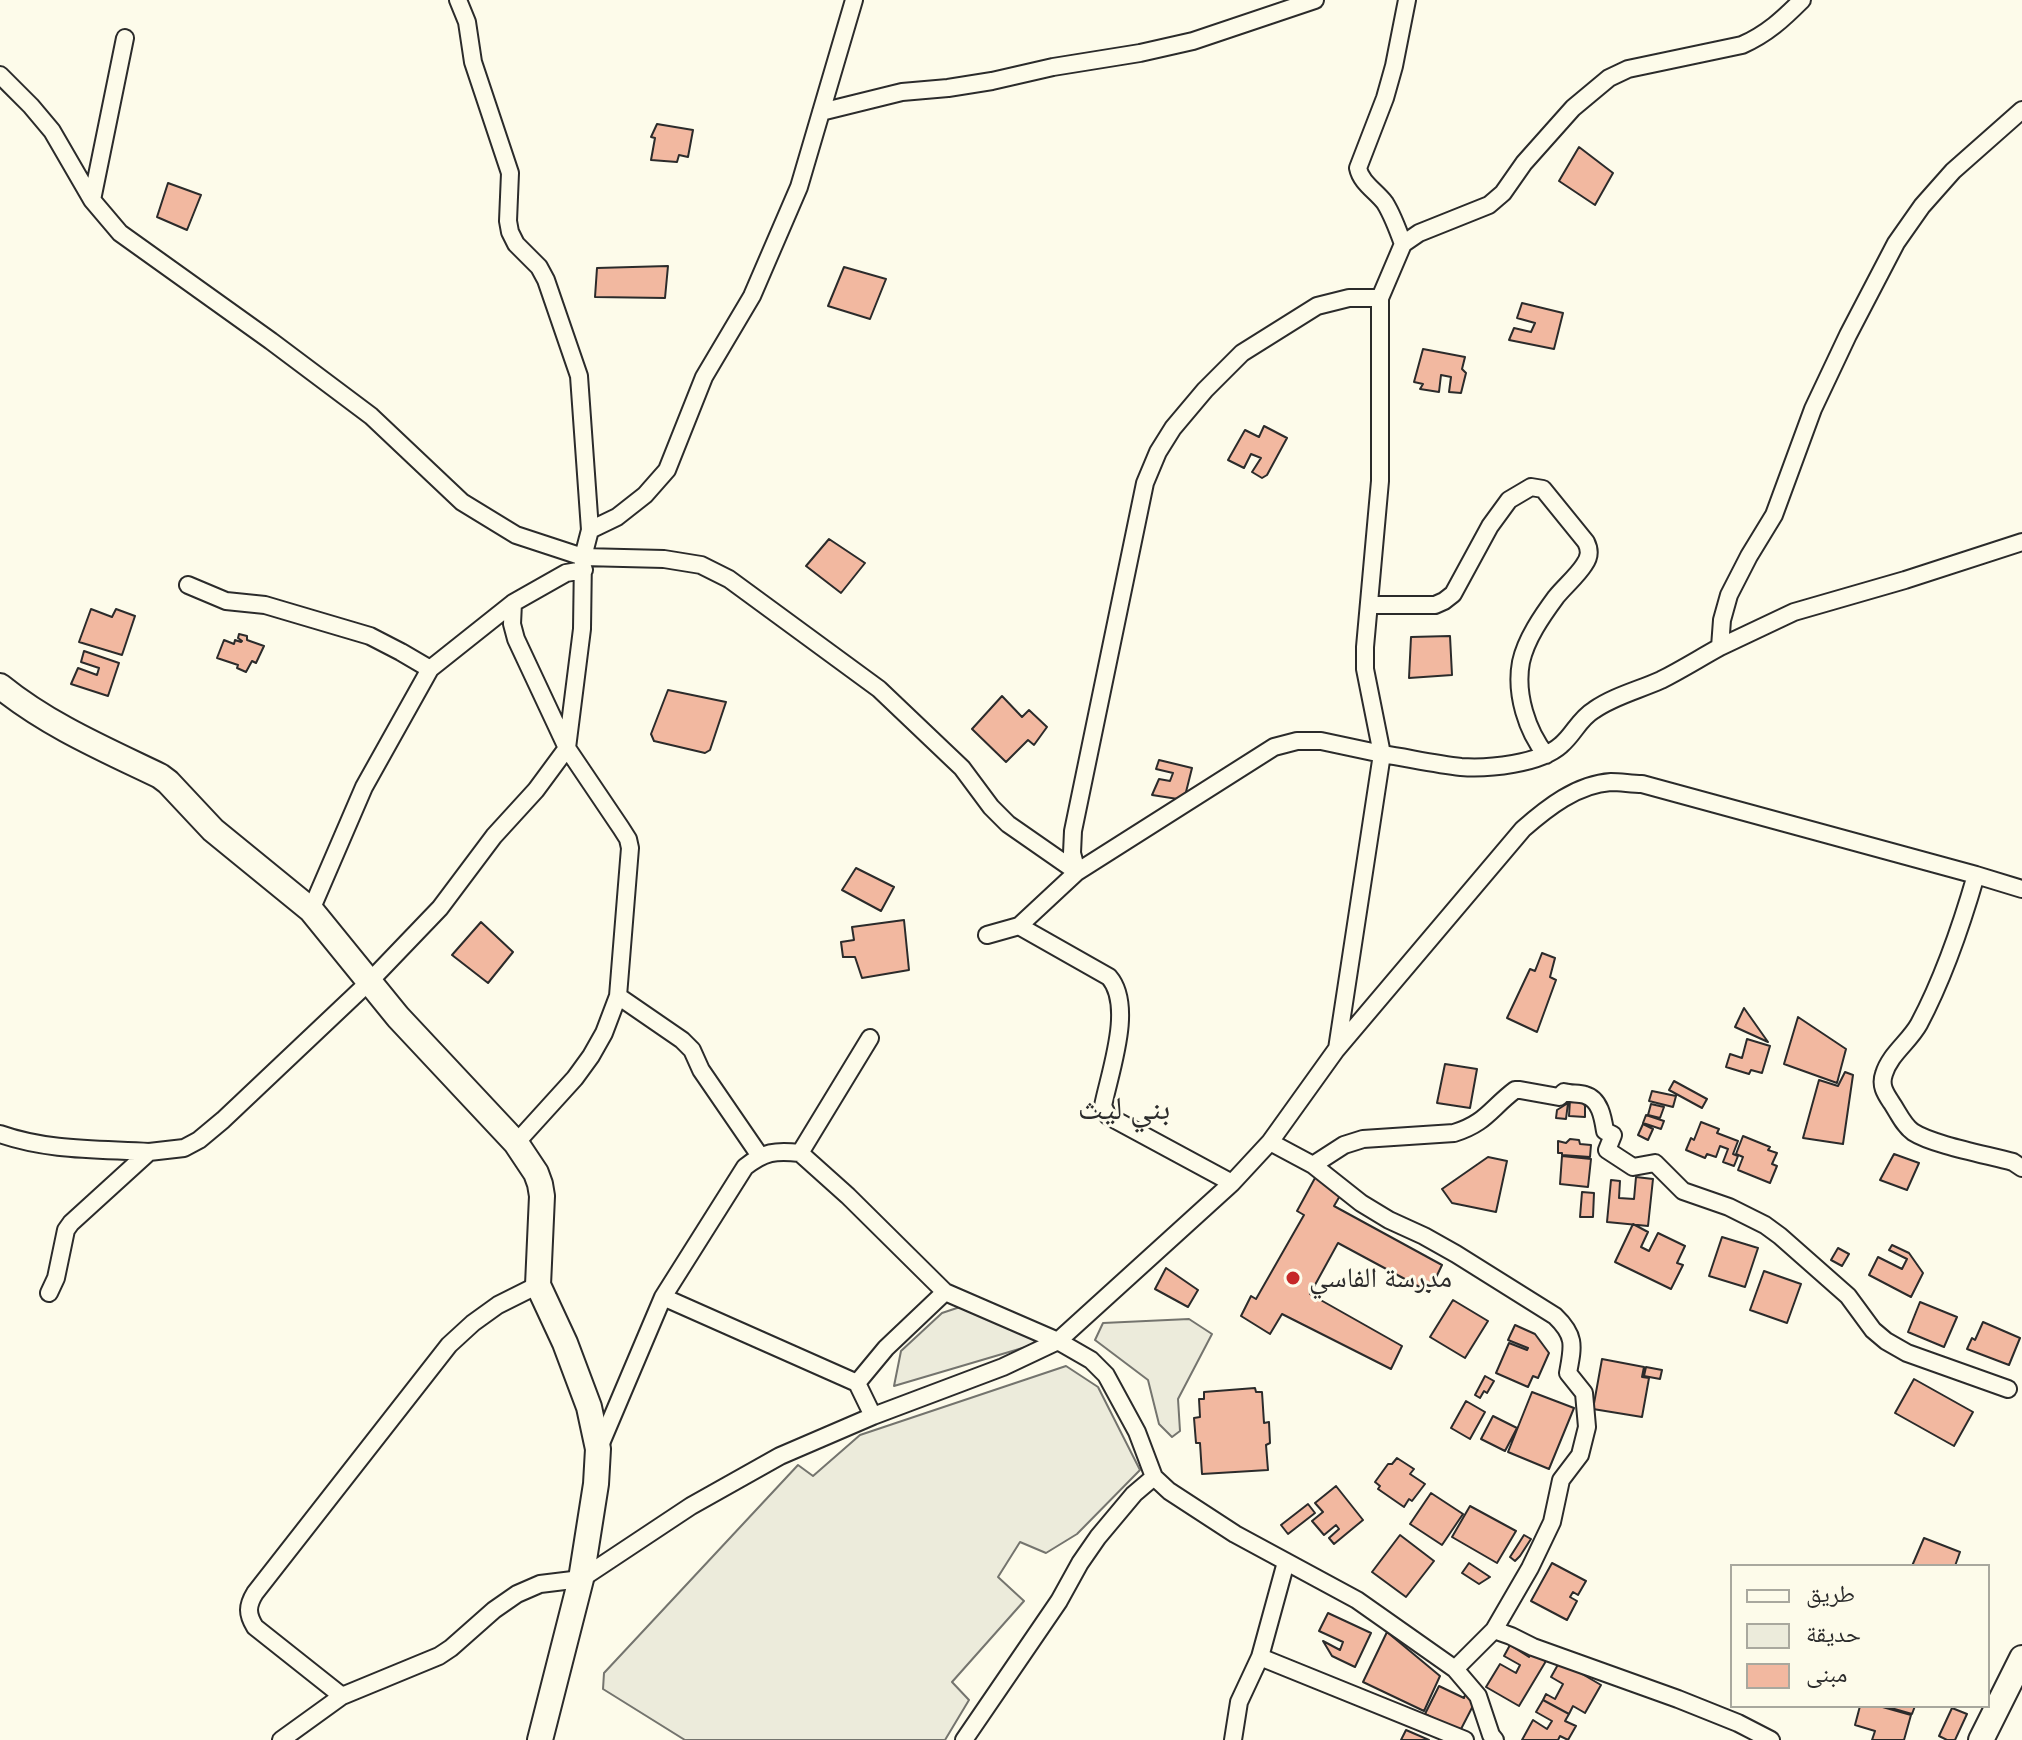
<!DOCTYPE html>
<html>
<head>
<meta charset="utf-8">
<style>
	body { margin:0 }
	#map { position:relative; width:2022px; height:1740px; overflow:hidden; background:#fdfbea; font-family:"Public Sans","Noto Naskh Arabic",sans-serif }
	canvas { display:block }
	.legend { position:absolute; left:1730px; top:1564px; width:260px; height:144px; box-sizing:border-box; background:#fdfbea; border:2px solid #a9a89e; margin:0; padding:10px 14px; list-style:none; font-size:24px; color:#2b2b2b }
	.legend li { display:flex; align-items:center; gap:16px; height:40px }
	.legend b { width:40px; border:2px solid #a9a89e }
</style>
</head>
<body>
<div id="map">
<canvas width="2022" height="1740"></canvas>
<ul class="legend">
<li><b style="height:10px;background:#fdfbea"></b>طريق</li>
<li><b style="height:22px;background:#ecebdb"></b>حديقة</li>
<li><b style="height:22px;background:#f2b8a0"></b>مبنى</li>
</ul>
</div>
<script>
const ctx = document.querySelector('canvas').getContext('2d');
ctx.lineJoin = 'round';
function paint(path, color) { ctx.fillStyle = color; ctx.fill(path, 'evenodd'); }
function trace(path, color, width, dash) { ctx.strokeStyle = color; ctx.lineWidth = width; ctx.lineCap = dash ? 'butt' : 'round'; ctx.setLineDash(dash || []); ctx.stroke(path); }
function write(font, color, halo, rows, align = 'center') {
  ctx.font = font + ' "Public Sans","Noto Naskh Arabic",sans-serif'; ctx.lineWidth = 6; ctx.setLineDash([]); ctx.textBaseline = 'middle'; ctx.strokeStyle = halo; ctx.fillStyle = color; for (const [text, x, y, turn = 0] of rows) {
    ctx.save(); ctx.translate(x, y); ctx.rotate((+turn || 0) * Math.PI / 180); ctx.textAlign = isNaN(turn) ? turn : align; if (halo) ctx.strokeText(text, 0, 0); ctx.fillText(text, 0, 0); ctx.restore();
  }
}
const green = new Path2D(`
	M963,1306L1053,1339L894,1386L901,1351L942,1313Z
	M1189,1319L1212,1334L1178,1399L1180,1431L1172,1437L1159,1424L1148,1380L1095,1340L1103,1323Z
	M1066,1366L1098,1387L1140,1470L1077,1534L1046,1553L1020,1542L998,1577L1024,1601L952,1682L969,1700L945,1740H685L603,1689L604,1673L798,1465L813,1476L860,1435Z`);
paint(green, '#ecebdb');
trace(green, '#74746e', 2);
const building = new Path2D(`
	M657,124L693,130L688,157L679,155L677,162L651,160L655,138L651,137Z
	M1579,147L1613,173L1595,205L1559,181Z
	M168,183L201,195L187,230L157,217Z
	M668,266L665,298L595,297L597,268Z
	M844,267L886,279L870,319L828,306Z
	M1522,303L1563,313L1554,349L1509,340L1514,328L1531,332L1535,323L1517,318Z
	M1423,349L1465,357L1462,369L1466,373L1461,393L1449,392L1451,377L1441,375L1439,392L1420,389L1423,384L1414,382Z
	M1264,426L1287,438L1267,475L1262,478L1252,472L1261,458L1251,454L1244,468L1228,460L1245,430L1259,437Z
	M829,539L865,563L841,593L806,566Z
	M91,609L112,617L116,609L135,616L122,655L79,642Z
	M239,634L247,636V640L264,646L256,663L252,661L246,672L237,668L238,665L217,658L224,640L234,644L235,640L241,642L242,641L238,638Z
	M1450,636L1452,675L1409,678L1411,637Z
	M84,651L119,663L108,696L71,684L78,668L97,675L99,668L81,662Z
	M668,690L726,702L710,750L705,753L654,741L651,734Z
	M1002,696L1022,717L1029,710L1047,727L1034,745L1028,740L1006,762L972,729Z
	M1159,760L1192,768L1184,800L1152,795L1159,779L1170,781L1173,773L1156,769Z
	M856,868L894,887L881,911L842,890Z
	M904,920L909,970L862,978L855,957H843L841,942L854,940L852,927Z
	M481,922L513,952L488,983L452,955Z
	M1542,953L1555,958L1550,977L1556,980L1537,1032L1507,1018L1530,969L1535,971Z
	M1744,1008L1768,1042L1735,1027Z
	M1798,1017L1846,1049L1837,1083L1784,1064Z
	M1747,1039L1770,1046L1762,1073L1751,1070L1749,1074L1726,1067L1730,1054L1742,1058Z
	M1445,1064L1477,1069L1470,1108L1437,1103Z
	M1845,1072L1853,1075L1843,1144L1803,1138L1819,1080L1838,1086Z
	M1674,1081L1707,1099L1702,1108L1669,1090Z
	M1652,1091L1676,1096L1673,1107L1649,1101Z
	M1570,1100L1582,1101L1585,1106V1117L1569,1116Z
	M1568,1103L1566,1119L1556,1118L1557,1110Z
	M1651,1104L1664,1107L1660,1118L1648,1115Z
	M1646,1115L1664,1121L1661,1129L1643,1123Z
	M1701,1122L1719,1129L1717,1133L1738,1141L1733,1154L1738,1156L1734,1166L1723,1162L1728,1149L1720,1146L1716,1157L1707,1154L1705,1158L1686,1150L1691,1138L1694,1140Z
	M1643,1124L1653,1129L1648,1140L1638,1135Z
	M1743,1136L1770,1147L1768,1150L1777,1153L1772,1164L1777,1166L1770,1183L1738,1170L1743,1157L1736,1154Z
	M1570,1139L1579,1140L1580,1144L1591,1145L1590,1157L1562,1155V1153H1558V1141L1566,1143Z
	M1894,1154L1919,1163L1907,1190L1880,1180Z
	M1562,1156L1591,1159L1588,1187L1560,1184Z
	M1488,1157L1507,1161L1496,1212L1452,1203L1442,1189Z
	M1321,1167L1348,1182L1334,1206L1442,1265L1429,1292L1338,1243L1310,1294L1402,1346L1391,1369L1282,1314L1270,1334L1241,1316L1251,1296L1256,1299L1304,1215L1297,1211Z
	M1636,1177L1653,1179L1648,1226L1607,1222L1611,1180L1620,1181L1619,1198L1634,1199Z
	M1582,1192L1594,1193L1593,1217H1580Z
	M1633,1224L1648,1232L1641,1247L1649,1251L1658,1233L1685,1246L1677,1263L1683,1265L1671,1289L1615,1262Z
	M1722,1237L1758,1248L1745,1287L1709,1276Z
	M1892,1245L1909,1253L1923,1273L1911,1297L1869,1275L1878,1257L1902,1269L1907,1259L1889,1250Z
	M1838,1248L1849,1254L1842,1266L1831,1260Z
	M1166,1268L1198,1290L1188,1307L1155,1289Z
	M1764,1271L1801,1284L1787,1323L1750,1310Z
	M1453,1300L1488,1321L1465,1358L1430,1337Z
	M1920,1302L1957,1317L1944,1347L1908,1332Z
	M1983,1322L2020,1338L2009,1365L1967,1349L1972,1338L1975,1340Z
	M1515,1325L1535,1334L1549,1353L1538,1378L1533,1376L1528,1387L1496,1373L1509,1343L1527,1350L1528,1348L1508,1340Z
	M1602,1359L1644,1367L1642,1377L1649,1378L1642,1417L1593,1409Z
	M1646,1367L1662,1370L1660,1379L1644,1376Z
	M1485,1376L1494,1381L1487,1393L1484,1391L1480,1398L1475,1395Z
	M1914,1379L1973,1412L1954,1446L1895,1413Z
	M1255,1388L1256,1392H1262L1264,1423L1269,1422L1270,1443L1266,1445L1268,1470L1202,1474L1200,1443H1196L1194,1418L1200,1417L1199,1399H1204V1392Z
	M1532,1392L1574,1408L1549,1469L1508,1452Z
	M1466,1401L1485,1412L1470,1439L1451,1428Z
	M1493,1416L1517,1428L1505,1451L1481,1439Z
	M1397,1458L1414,1469L1410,1474L1425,1484L1412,1501L1409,1499L1404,1507L1378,1489L1380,1486L1375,1482L1388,1464H1392Z
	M1336,1486L1363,1520L1334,1544L1329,1538L1339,1529L1336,1525L1324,1535L1312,1521L1323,1512L1315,1503Z
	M1431,1493L1463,1514L1442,1545L1410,1524Z
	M1308,1504L1315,1513L1288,1534L1281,1525Z
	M1470,1506L1516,1531L1497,1563L1452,1537Z
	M1400,1535L1434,1561L1406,1597L1372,1572Z
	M1524,1535L1531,1539L1520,1556L1515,1561L1510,1557Z
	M1924,1538L1960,1552L1955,1566H1912Z
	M1469,1563L1490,1577L1479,1584L1462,1573Z
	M1552,1563L1586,1581L1578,1595L1573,1592L1570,1597L1577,1601L1567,1620L1531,1601Z
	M1328,1613L1371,1633L1355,1667L1332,1656L1323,1641L1340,1650L1343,1642L1319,1631Z
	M1387,1632L1440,1676L1424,1711L1363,1682Z
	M1510,1645L1529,1657L1531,1653L1546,1661L1519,1706L1486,1687L1500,1664L1516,1673L1520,1665L1504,1656Z
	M1560,1661L1601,1685L1585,1713L1573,1706L1569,1714L1543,1700L1546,1694L1555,1699L1563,1684L1551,1677Z
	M1439,1686L1464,1698L1466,1692L1477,1698L1460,1731L1425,1714Z
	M1543,1700L1569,1714L1565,1721L1576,1726L1568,1740L1560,1736L1558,1740H1522L1533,1720L1547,1729L1552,1721L1536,1712Z
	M1860,1706H1879L1911,1715L1904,1740H1872L1875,1731L1855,1725Z
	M1891,1706H1915L1912,1714L1891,1708Z
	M1952,1708L1967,1714L1955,1740H1947L1939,1736Z
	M1406,1730L1429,1740H1401Z`);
paint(building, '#f2b8a0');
trace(building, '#2b2b2b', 2);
const street = new Path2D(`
	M1802,0C1783,19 1767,34 1742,45L1628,69L1609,78L1573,108L1524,163L1503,193L1489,205L1419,233L1403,244L1380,298V481L1365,647V669L1382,754C1408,758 1435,764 1461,767C1488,769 1540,764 1561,745C1574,734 1579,719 1594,710C1614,696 1639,690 1661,680C1681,670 1700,658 1720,647L1722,620L1729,595L1749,556L1774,515L1813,409L1848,335L1896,243L1922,206L1953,171L2022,110
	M0,75L31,106L52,131L92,200L120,233L271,341L371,416L462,502L516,535L583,557L664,559L701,565L729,579L879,689L962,768L991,807L1008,824L1077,872L1274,747L1297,741H1321L1382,754L1337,1049
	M821,112L902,92L948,88L992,81L1053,67L1140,53L1193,41L1315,0
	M92,200L125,38
	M1403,244C1398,230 1393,216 1385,203C1376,191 1361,183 1358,168L1385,98L1394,66L1407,0
	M590,530L617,517L645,495L667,470L704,377L752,296L799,187L854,0
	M188,585L226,601L265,605L370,636L401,652L430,669
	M513,603L512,624L516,639L567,748L621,828L628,839L630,848L618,996L604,1033L591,1056L575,1078L516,1143
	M1369,605H1435L1444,601L1453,594L1490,526L1509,500L1531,487L1543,489L1586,542C1590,550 1590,557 1584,565C1577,576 1565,586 1556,597C1542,616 1526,639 1521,662C1515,694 1527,731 1546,755
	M1720,647L1794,612L1905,580L2022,542
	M1976,875C1961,927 1944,977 1919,1024C1909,1042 1890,1054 1884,1074C1880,1085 1885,1093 1891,1102C1898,1112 1903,1125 1913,1132C1933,1145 1988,1155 2013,1162L2022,1168
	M311,910L364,787L430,669L513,603L566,573L584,570
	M1019,926L1109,977C1134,1006 1110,1071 1103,1106L1108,1116L1232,1183
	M987,935L1019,926L1077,872L1072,853L1073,831L1145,483L1158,452L1173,428L1205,390L1242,353L1317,306L1349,298H1380
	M618,996L682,1040L692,1050L701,1070L760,1156
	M0,1134C48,1151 99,1149 149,1152
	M1270,1142L1313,1165L1361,1203L1389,1220L1424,1236L1456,1254L1555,1316C1576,1336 1573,1346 1568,1373L1584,1393L1587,1427L1580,1455L1561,1480L1552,1522L1530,1568L1494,1630L1455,1669
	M800,1153L848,1196L945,1292L1058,1341L1091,1360L1106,1375L1137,1432L1154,1477L1169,1491L1235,1534L1357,1600L1455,1669L1478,1696L1491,1735L1495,1740
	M1313,1165L1344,1145L1363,1139L1454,1133C1486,1123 1490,1109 1515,1090H1520L1559,1097L1564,1092C1570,1094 1579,1093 1585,1095C1600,1099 1603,1118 1605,1131L1613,1135L1607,1150L1633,1167L1655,1163L1683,1191L1729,1207L1765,1225L1780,1236L1848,1296L1873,1330L1886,1341L1907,1353L2008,1389
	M49,1293L56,1278L66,1230L71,1223L149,1152L184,1148L199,1140L223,1120L370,981L440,908L494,836L536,790L567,748L582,629L583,557L590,530L579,376L546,280L539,267L516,244L510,232L508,221L510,173L473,62L467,22L458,0
	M663,1297L857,1383
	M873,1416L857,1383L886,1348L945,1292
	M599,1448L663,1297L745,1167C764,1152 775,1150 800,1153L870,1038
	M1494,1630L1511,1636L1533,1647L1678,1699L1738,1723L1771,1740
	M1260,1657L1465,1740
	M342,1696L255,1627C247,1614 247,1606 255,1593L449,1345L473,1323L498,1305L538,1285
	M281,1740L342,1696L439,1656L451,1648L494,1610L517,1594L540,1584L581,1579L691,1506L780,1456L873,1416L1003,1367L1058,1341L1232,1183L1270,1142L1336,1050L1523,829C1547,808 1577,784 1611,782C1621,782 1632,784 1642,784L1976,875L2022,889
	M964,1740L1059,1601L1080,1563L1098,1537L1134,1494L1154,1477
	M1233,1740L1239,1702L1260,1657L1286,1562`);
const secondary = new Path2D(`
	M0,686C48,725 104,749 160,776L168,782L213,830L311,910L398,1017L516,1143L536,1173L540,1184L542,1196L538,1285L565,1343L589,1407L598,1449L596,1484L581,1579L540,1740
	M1981,1740L2022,1658`);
trace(street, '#2b2b2b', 20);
trace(secondary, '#2b2b2b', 28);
trace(street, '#fdfbea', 16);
trace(secondary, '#fdfbea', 24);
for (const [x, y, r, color] of [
	[1293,1278,8,"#c62828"]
]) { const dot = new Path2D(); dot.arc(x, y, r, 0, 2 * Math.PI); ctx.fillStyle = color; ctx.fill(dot); trace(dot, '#fdfbea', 3); }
write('28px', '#2b2b2b', '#fdfbea', [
	["مدرسة الفاسي",1309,1278]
], 'left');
write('32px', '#2b2b2b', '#fdfbea', [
	["بني ليث",1124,1109]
]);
</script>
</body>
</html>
